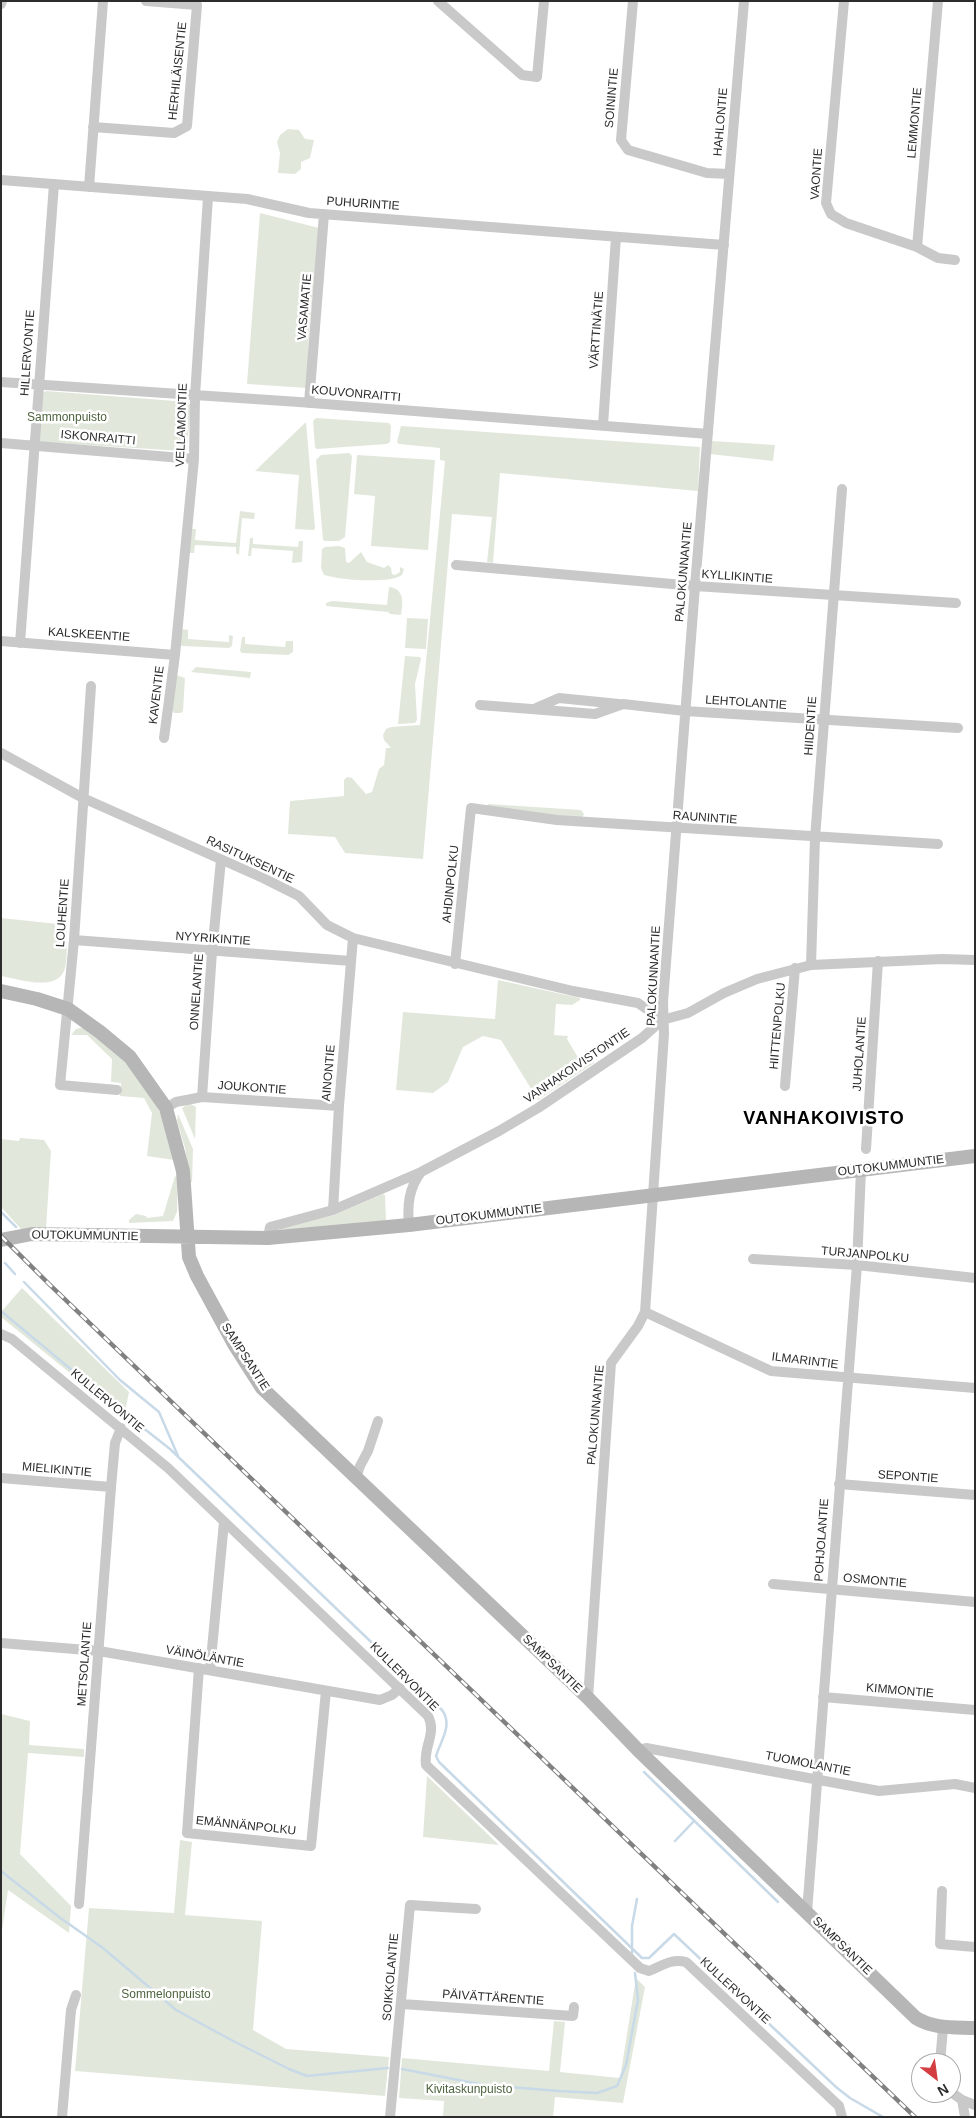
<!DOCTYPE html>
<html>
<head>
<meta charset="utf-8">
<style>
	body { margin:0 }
	#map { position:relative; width:976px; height:2118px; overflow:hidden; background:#fff; font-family:Helvetica,sans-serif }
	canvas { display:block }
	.frame { position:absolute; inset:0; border:2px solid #2c2c2c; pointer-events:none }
	.north { position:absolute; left:911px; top:2053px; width:50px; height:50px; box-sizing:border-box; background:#fff; border:1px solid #ababab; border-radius:50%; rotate:150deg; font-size:14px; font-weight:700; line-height:20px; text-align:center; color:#2c2c2c }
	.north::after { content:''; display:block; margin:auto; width:18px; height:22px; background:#d33e41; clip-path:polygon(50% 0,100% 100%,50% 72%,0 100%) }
</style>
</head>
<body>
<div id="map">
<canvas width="976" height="2118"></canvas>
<div class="frame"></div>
<div class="north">N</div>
</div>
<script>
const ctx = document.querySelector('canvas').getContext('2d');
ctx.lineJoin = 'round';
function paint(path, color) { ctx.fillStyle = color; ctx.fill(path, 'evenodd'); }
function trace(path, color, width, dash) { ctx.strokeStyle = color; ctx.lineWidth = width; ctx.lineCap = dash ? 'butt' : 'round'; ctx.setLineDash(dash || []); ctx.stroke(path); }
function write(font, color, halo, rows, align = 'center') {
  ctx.font = font + ' Helvetica,sans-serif'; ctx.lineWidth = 5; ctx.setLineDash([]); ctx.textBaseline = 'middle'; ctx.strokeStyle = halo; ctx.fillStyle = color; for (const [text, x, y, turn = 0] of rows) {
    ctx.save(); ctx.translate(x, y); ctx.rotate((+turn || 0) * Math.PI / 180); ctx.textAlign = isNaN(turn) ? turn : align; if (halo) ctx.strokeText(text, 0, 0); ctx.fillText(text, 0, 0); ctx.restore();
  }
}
paint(new Path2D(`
	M288,129L299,130L305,139L314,140L310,158L301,162V169L295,174L278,173L280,153L277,142L280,135Z
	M260,213L319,228L309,332L307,388L247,384Z
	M46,391L188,402L191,406L187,446L182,451L41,442L39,440L43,393Z
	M316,418L389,423L391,426L390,442L387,444L317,449L315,447L313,421Z
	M306,422L315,528L314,530L295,529L299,475L255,471Z
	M401,426L700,447L698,491L500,473L493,563L487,562L492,517L452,514L423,859L345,853L335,837L288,834L290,801L344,796V780L347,777L352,778L366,794L372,792L379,769L384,765L386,748H391L384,740L383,735L386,729L391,727L420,725L445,461L440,460V448L399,444L397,442Z
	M712,441L775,445L773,461L710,454Z
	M349,453L352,456L345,537L339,541H325L323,540L316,460L321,455Z
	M357,455L435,460L428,550L371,546L375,496L354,494Z
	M240,511L255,513L254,519L242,518L239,555L236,553V547L195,545L194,553H189L191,529H196L195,540L236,543Z
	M250,538H253V544L298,547L299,541H303L302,562L292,563L293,551L252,548L251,556H248Z
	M339,546L345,548L346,562L349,563L361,552L367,562L384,568L388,565L391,568L392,574L395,575L400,572V567L404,569L402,575C389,584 340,580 324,575L321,568L322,549L325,547Z
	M389,587C405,589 403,603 401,615L390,614L388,612L326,606V603L332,601L387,605Z
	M407,618L428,619L426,649L405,648Z
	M181,629L188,630V639L229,642V635L233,636L232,646L229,648L182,646L180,644Z
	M242,637H245V644L285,647L286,641H293V652L288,655L242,653L240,651Z
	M405,656L420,657L421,659L415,684L417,720L415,723L398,724Z
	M196,667L251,672L250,678L191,672Z
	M174,674L185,678L183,711L181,713H174L172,710Z
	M488,804L581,810L584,814L582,818L531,813L488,807Z
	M1,918L67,925C66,939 68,955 65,968C59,993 18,979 1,976Z
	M498,980L580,998V1000L572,1005L556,1004L554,1035L568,1036L567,1039L579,1059L591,1051L595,1056L594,1063L538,1100L501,1040L483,1036L463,1047L448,1082L433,1093L396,1090L403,1012L495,1019Z
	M84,1027L120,1055L148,1091L163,1118L174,1160L147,1156L152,1113L144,1098L120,1096L121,1083L111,1082L112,1059L87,1035H71L76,1029Z
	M189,1103L196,1107L195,1139L182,1108Z
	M178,1114L193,1149L192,1182H190L185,1148L177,1121Z
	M20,1138L44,1140L51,1151L46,1228L21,1229L1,1207V1139L19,1141Z
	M175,1176L178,1178L177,1212L173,1221L129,1223V1220L136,1214L146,1216L147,1218L163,1216Z
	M383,1194L385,1195L386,1220L374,1223L280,1230V1228L334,1215Z
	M22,1288L129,1392L124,1417L1,1317V1312Z
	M1,1714L30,1721L29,1745L84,1749V1757L28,1753L20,1854L71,1906L69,1933L8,1890L1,1937Z
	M427,1776L499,1845L423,1837Z
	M180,1840L192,1842L185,1915L262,1921L253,2030L286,2049L389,2057L385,2096L75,2071L89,1908L174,1913Z
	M636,1978L645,1987L623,2103L555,2097L553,2117H443L444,2101L399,2098L402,2058L549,2071L554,2021L565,2022L560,2072L620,2078Z`), '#e1e8db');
trace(new Path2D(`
	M1,1212L16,1227
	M5,1263L15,1274
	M24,1282L120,1380L159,1412L178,1456
	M1,1311L109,1401L170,1449L442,1710C453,1725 441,1740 436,1756L439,1762L642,1958H649L674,1934L836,2087L850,2098L883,2117
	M644,1772L778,1902
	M675,1841L694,1821
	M1,1871L59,1917L103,1948L176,2010L235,2042L289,2069L307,2076L388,2068
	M632,1954V1926L637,1899
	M402,2069L484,2085L559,2091L597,2093L617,2086L626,2065L638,2000L635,1973`), '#c8d9e7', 2.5);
trace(new Path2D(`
	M438,1L522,75L537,77L544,1
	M633,1L621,140L628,150L707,173L729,174
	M844,1L826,203L831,214L846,223L917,247L938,258L955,260
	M1,4L2,1
	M93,127L174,133L187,126L197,5L146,1
	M1,180L247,199L309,213L724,245
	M89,187L103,1
	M917,247L938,1
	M1,382L299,402L708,434
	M309,403L324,214
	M603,425L616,237
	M1,443L194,459
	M456,565L695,586L956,603
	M1,641L175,655
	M20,643L54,184
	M91,686L74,940L60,1085L117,1090
	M480,705L595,714L623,704L685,711L958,728
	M536,708L559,698L619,704
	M164,738L175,655L194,459L195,396L208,197
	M1,753L83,798L263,878L299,896L327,925L353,938L573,991L638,1003L662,1020
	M74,940L351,961
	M455,964L471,808L557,820L938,844
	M811,965L815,838L842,489
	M785,1086L795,968
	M202,1097L212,952L221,860
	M166,1108L176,1102L202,1097L339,1106
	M866,1149L878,961
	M333,1210L339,1106L353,938
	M409,1225C407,1205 409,1188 421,1172
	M268,1238L270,1227L333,1210L421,1172L499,1131L538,1108L642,1038L662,1020L688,1013L724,993L757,979L811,965L942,959L975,960
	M753,1259L857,1265L975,1278
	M645,1312L771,1371L975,1388
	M1,1334L12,1339L168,1468L428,1716C437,1733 423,1747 426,1765L640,1968L649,1971C661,1966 672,1958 686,1962L839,2106L842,2117
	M1,1478L111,1487
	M356,1478L360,1466L368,1451L378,1421
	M839,1484L975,1495
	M773,1584L975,1602
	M1,1643L99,1651L380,1700L392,1695L400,1688
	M199,1668L187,1833L311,1846L326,1691
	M210,1670L224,1522
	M823,1697L975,1710
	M588,1698L611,1363L638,1326L645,1312L664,1034L663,1002L695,586L744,1
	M638,1750L646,1748L879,1791L955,1784L975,1788
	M942,1891L940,1944L975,1947
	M79,1904L111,1487L115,1443L121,1428
	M807,1912L857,1265L861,1170
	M402,2004L573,2016L574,2007
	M940,2063L943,2028
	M951,2092L962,2100L975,2105
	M962,2100L965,2117
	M62,2117L71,2010L76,1995
	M390,2117L410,1905L476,1909`), '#c9c9c9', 10);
trace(new Path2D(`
	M1,991L37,999L68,1009L100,1032L130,1057L166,1108L183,1171L189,1257L197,1276L234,1344L262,1388L588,1698L638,1750L916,2018C934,2029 954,2027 975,2028
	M1,1240L32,1234L268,1238L409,1225L975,1156`), '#b6b6b6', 14);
const rail = new Path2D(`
	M1,1236L49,1284L915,2117`);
trace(rail, '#818181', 4.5);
trace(rail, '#fff', 2.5, [8]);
write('12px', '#2c2c2c', '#fff', [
	["HERHILÄISENTIE",178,71,-84],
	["SOININTIE",612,98,-85],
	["HAHLONTIE",721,122,-85],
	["LEMMONTIE",915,123,-85],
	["VAONTIE",817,174,-86],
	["PUHURINTIE",363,204,4],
	["VASAMATIE",305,307,-85],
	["VÄRTTINÄTIE",597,330,-86],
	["HILLERVONTIE",28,353,-86],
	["KOUVONRAITTI",356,394,5],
	["VELLAMONTIE",182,425,-88],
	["ISKONRAITTI",98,438,5],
	["PALOKUNNANTIE",684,572,-85],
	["KYLLIKINTIE",737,577,4],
	["KALSKEENTIE",89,635,4],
	["KAVENTIE",157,695,-83],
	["LEHTOLANTIE",746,703,4],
	["HIIDENTIE",811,726,-86],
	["RAUNINTIE",705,818,4],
	["RASITUKSENTIE",250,860,25],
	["AHDINPOLKU",451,884,-84],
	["LOUHENTIE",63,913,-86],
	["NYYRIKINTIE",213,939,4],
	["PALOKUNNANTIE",654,976,-87],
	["ONNELANTIE",197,992,-86],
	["HIITTENPOLKU",778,1026,-85],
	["JUHOLANTIE",860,1054,-86],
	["VANHAKOIVISTONTIE",577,1066,-34],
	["AINONTIE",329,1073,-85],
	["JOUKONTIE",252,1088,4],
	["OUTOKUMMUNTIE",891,1166,-7],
	["OUTOKUMMUNTIE",489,1215,-7],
	["OUTOKUMMUNTIE",85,1236,1],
	["TURJANPOLKU",865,1255,5],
	["SAMPSANTIE",245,1357,57],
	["ILMARINTIE",805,1361,7],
	["KULLERVONTIE",107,1401,40],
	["PALOKUNNANTIE",596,1415,-85],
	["MIELIKINTIE",57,1470,5],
	["SEPONTIE",908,1477,4],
	["POHJOLANTIE",822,1540,-86],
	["OSMONTIE",875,1581,5],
	["VÄINÖLÄNTIE",205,1657,10],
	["METSOLANTIE",85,1664,-86],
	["SAMPSANTIE",552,1664,44],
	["KULLERVONTIE",404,1677,45],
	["KIMMONTIE",900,1691,5],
	["TUOMOLANTIE",808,1764,11],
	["EMÄNNÄNPOLKU",246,1826,6],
	["SAMPSANTIE",842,1946,44],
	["SOIKKOLANTIE",391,1977,-85],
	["KULLERVONTIE",735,1991,43],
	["PÄIVÄTTÄRENTIE",493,1998,4]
]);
write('12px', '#4d633e', '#fff', [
	["Sammonpuisto",67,418],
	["Sommelonpuisto",166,1995],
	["Kivitaskunpuisto",469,2090]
]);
ctx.letterSpacing = '1px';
write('bold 18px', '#000', '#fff', [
	["VANHAKOIVISTO",824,1119]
]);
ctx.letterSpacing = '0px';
</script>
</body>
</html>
